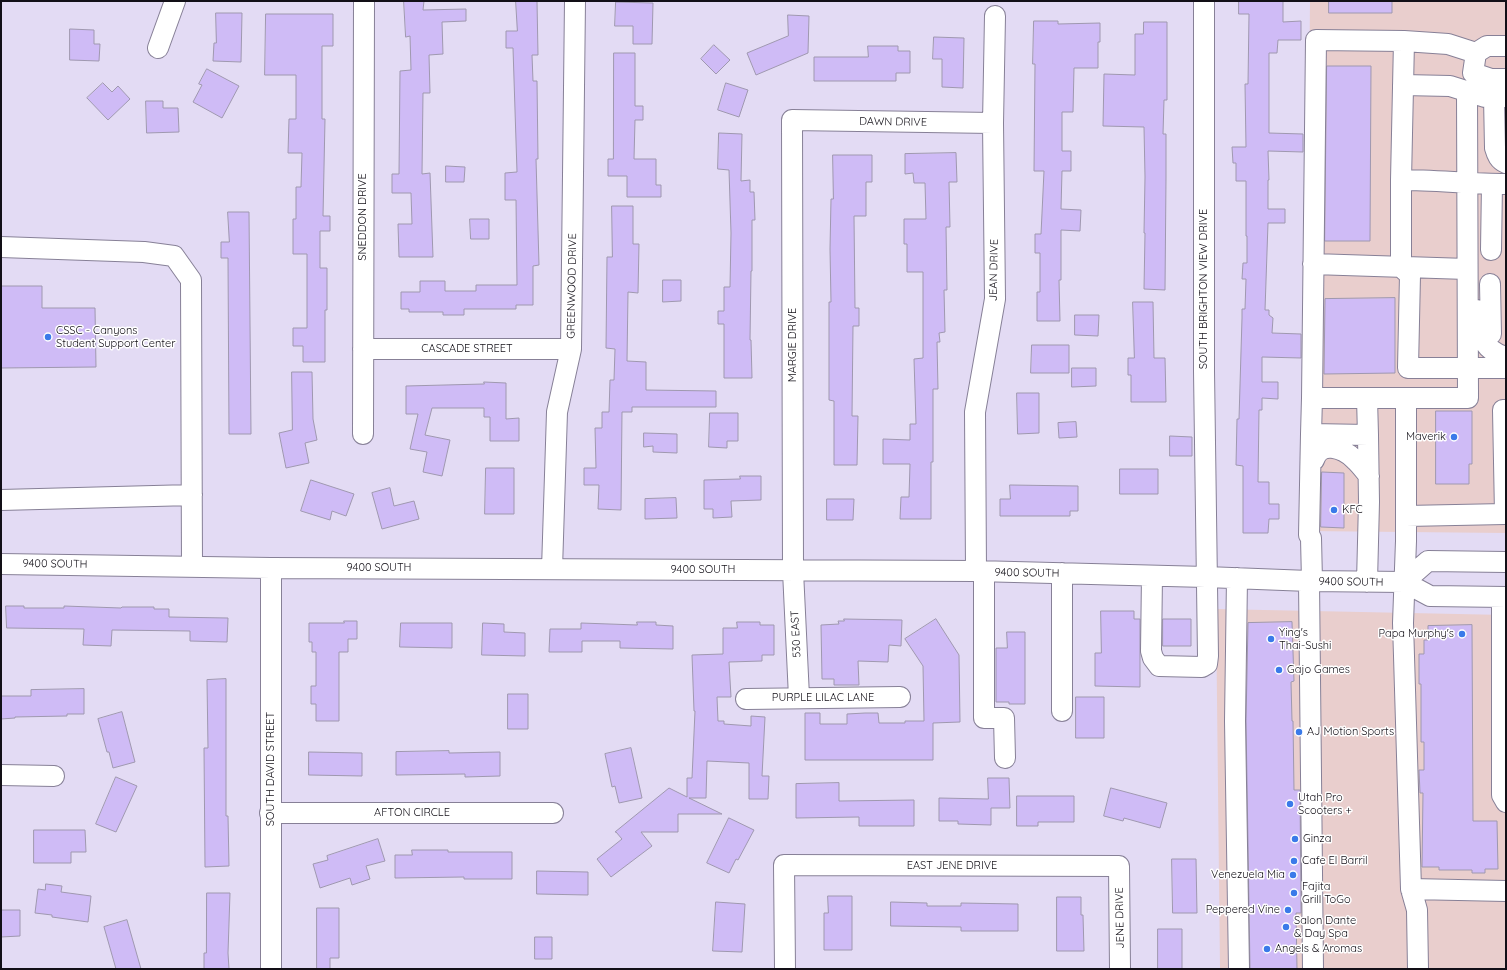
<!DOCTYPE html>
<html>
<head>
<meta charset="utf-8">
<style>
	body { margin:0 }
	#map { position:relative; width:1507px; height:970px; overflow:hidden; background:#e3dbf4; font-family:Quicksand,sans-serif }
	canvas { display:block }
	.frame { position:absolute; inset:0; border:2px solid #120f17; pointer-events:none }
</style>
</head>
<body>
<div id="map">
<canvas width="1507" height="970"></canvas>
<div class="frame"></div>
</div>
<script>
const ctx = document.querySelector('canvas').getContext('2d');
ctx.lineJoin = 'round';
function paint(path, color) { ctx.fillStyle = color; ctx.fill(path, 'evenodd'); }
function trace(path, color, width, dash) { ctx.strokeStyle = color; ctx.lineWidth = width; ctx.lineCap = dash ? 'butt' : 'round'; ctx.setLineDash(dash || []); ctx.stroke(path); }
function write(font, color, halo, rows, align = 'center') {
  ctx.font = font + ' Quicksand,sans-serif'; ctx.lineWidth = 3; ctx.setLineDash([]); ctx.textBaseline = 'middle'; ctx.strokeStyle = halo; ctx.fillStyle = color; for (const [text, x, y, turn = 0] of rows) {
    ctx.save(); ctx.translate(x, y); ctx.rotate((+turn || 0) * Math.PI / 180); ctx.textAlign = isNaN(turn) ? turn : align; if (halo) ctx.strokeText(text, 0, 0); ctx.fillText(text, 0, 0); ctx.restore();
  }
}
paint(new Path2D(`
	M1310,1H1506V533L1305,531Z
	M1216,609L1506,615V969H1220Z`), '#e9cecd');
const building = new Path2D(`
	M404,1H424L423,10L466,9V21L442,22L443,54L429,55L430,93H423L422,174L430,173L433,257H399L398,224H412L411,193H392V174H399L400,71L411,70L410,36L406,37Z
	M516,1H537L538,55H532L533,81H537L538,159H536L539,265L533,266V305H516V309H464V315H443V312H409V309H401V292H420V281H445V291H476V285H517L516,200H505V173L517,172L513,48H506V31H517Z
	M1239,1H1283V22L1301,21V40H1278L1277,53H1269V133L1303,134V152L1268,151L1269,180H1268V209H1285V223H1268L1265,310H1269V315L1273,318L1272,333L1301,334V358L1262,357V382H1278V399L1262,398V410H1259L1258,482H1269V504H1279V519H1269L1268,533H1243V466L1236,465L1237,419H1239L1242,318V309H1245L1246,279H1242L1243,263H1247V236H1246V181H1236V163H1233L1232,147H1246L1245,84H1248L1249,14H1239Z
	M1329,1H1392V13H1329Z
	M616,2L653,3L652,44H633V26H615Z
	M216,13H242L241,62L213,61L214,43H216Z
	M266,14H333V46H322V119H325L323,216H330V231H320V268H327V310H325V362H303V346H293V328H307V254H293V219H296V187H301L302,153H288L289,119H296V75H265Z
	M788,15L809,16L808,53L756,75L747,53L788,36Z
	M1034,21H1058V24L1100,23V42H1098V68H1074L1073,112H1062V151H1071V171H1062L1061,209L1081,210L1080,231L1061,230V280H1059L1060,321H1037V292H1040V253H1035V234H1041L1044,171H1034L1035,64H1033Z
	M1144,22H1167V100H1164L1163,134H1166V178L1165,290L1144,289L1145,233H1144L1145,177L1144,127L1103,126L1104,74L1135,75V34H1143Z
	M70,29L94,30V44H100L99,61L70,60Z
	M934,37L964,38L963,88L942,87V59H933Z
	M714,45L730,60L716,74L701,59Z
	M868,46H898V51H910V73H896V81H814V57H868Z
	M614,53H635V106H643V120H635L634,159H656V185H661V197H627V176H608V159H613Z
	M1327,66H1371L1370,241H1325Z
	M207,69L239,86L222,118L193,102L202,85L199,84Z
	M103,83L112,92L118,86L130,99L108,120L87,98Z
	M726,83L748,90L739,117L718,110Z
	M146,101H163V108H178L179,132L147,133Z
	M719,133L742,134L741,181L750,180V192H754L755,220H752V271H751L750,340H751L752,378H724V324H718V311H724V287H730L731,233L729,170L718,169Z
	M956,153L957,182H949L950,227H946L947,290H944L945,332L939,333L940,342H937L938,389H933V462H931V519H900L901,497H909L910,464H883V439L910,440V424H916L914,359L923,358V272H907V244H904V219H926L925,183H914L913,173L905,174V154Z
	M833,155H872V182H866V216H854L855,308H859V326H853L852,416H858L857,465H834V401L829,400V302H831L830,249L831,199H833Z
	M446,166L465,167L464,182H446Z
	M612,206H633V244H639L638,293L628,292L627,361L646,362V390L716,391V407H632V412H622L621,510L598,509L599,485H584V468H596L595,428H602V412H609L610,380H614L615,349L606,348L607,257H612Z
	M228,212H249L251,434H229L228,258H221V242H229Z
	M470,219H489V239H471Z
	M663,280H681V301L663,302Z
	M1,286H42V308H95L96,367L1,368Z
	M1395,298V373L1324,374L1325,299Z
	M1133,302H1153L1154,358H1165L1166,402H1131V375H1128V358H1134Z
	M1075,315H1099L1098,336L1075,335Z
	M1032,345H1069V373H1031Z
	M1072,368H1096V386L1072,387Z
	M292,372H312L313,419L317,440L305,443L309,463L286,468L279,433L292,430Z
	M484,382L506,383V419L519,418V441H490V417H484V408H432L425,435L450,440L442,476L423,472L427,452L410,449L418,414H406V386L484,384Z
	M1017,393H1039V433L1018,434Z
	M1436,411H1472V464H1469V484H1436Z
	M710,413H738V441H727V448L709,447Z
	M1076,422L1077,437L1059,438L1058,423Z
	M644,433L677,434V453L653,452V446L644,447Z
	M1170,436L1192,437V456H1170Z
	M486,468H514V514H485Z
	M1120,469H1158V494H1120Z
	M1322,472L1344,473V528L1321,527Z
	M740,476H761V500L731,501L732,517L713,518V509H704V480L740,479Z
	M311,480L354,494L346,516L332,511L330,520L301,511Z
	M1010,485L1078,486V511H1070V516H1000V499H1010Z
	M390,488L394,506L414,501L419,519L382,529L372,493Z
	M676,498L677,518L645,519V499Z
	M827,499H854L853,520H827Z
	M6,606H24V608H64V606L121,608L122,607H154V609H169V617L228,618L227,642L190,641V631L112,630L111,646L83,645L84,629L7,628Z
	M1101,611H1134V619H1140V687L1095,686V653H1101Z
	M844,619L902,620L901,646L889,645L888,662L858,661L859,685H834V679H822L821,625L839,624L838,621H844Z
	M936,619L959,655L960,722L933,723V760H805V713H820V724H847V714L865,713H878L879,723H905V721H924L923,666L905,639Z
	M1163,619H1191V646H1163Z
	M344,621H357V639H348V652H339V721H316V704H311V686H316V652H312V642H309V623H344Z
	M637,622H656V625L673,626V649L620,648V641H582V652H549L550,629H581V623L637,625Z
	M737,622H760V625H774V655H762V661L729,662L731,697H717L718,721H724V724L751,726V716L765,717L762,776H769L768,799H749V763L707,761L706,798H689L722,814H678V832H641L652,846L611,877L597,859L622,839L616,832H615L669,788L687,797V778H692L695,711H694L692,655L723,654V628H737Z
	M1292,622L1294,681L1291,682L1292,721H1293L1294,790H1300L1301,913H1296L1297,969H1250L1246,721L1248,623Z
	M401,623H452V648L400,647Z
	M483,623L504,624V632L525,633V656L482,655Z
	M1472,625L1473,821H1497L1498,869H1485V873H1472V870H1439V867H1422L1423,793H1420L1419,770H1424V742H1421V684H1419V654H1424V640H1428V626Z
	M1007,632H1025V704H1009V702H996V648H1007Z
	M226,679V816H228L229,866L205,867L204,748H208L207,680Z
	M84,689V714H67V716L15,717V718L1,719V696H31V690Z
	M508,694H528V729H508Z
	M1076,697H1104V738H1076Z
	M122,712L135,762L113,768L109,752H107L98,719Z
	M631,748L642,798L619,803L615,786L612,787L605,754Z
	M449,751V753L500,752V776L465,777V774L396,775V752Z
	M309,752L362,753V776L309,775Z
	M116,777L137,786L116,832L96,824Z
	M988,778H1009L1010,808H991V825L958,824V821H939V798L988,799Z
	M839,783V801L914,800V826H859V817L796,818V784Z
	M1111,788L1167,803L1160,828L1124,818L1123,821L1104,816Z
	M1017,796H1074V822H1038V826H1017Z
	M729,818L754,830L738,860L736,859L729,873L707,863Z
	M34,830H85L86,852H71V863H34Z
	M378,839L385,861L366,866L370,879L352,885L350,878L320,888L313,864L328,860L327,856Z
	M412,850H448V852H512V879H464V877L395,878V855H412Z
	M1172,859H1196L1197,913H1173Z
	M537,871L588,872V895L537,894Z
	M46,884L62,886L61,892L91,896L88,922L52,917V915L35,913L38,889L45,890Z
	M207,893H230L228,953L229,969H204V953H206Z
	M828,896H852V950H824V913H828Z
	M1057,897H1081V915H1083L1084,951H1057Z
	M716,902L745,904L742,952L713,951Z
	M891,902L927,903V906H961V903L1018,904V931H961V927L891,926Z
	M317,908H339V958H330V969H317Z
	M1,910H20V936L1,937Z
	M127,920L141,969H116L104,927Z
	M1158,929H1182V969H1158Z
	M535,937H552V959H535Z`);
paint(building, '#cfbbf6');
trace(building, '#9f98af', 1);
const minor = new Path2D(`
	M1404,41L1448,44L1476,53
	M1506,46H1487L1476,53L1473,73L1491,79H1506
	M158,48L175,1
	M1403,85L1450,86L1485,97H1506
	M1467,91C1467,193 1467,295 1468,398H1312L1316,40L1404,41L1401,180C1436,180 1471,184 1506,184
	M1494,97L1495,148C1497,155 1499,160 1506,163
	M1401,180V267L1410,275L1408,368H1506
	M1,247L144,252L174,256L191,280L192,567
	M1491,250L1492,184
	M1313,264L1467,269
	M1490,284L1491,334
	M1477,310C1477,332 1483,351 1506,357
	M363,349H571
	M1367,398L1368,435
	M1406,398V541L1403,623L1411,889L1417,910L1418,969
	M363,434L364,1
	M1311,434L1312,398
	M1314,460C1320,440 1343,448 1354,459C1360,464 1364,470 1369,476
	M1,500L192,495
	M1406,516L1505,514L1503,410H1506
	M1,564L271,568L976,571L1206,577L1309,581L1404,582L1430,596L1506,597
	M271,568V969
	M552,569L557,412L571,349L575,1
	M976,571L975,412L995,299L993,123L995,16
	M984,572V718H1004L1005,758
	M1062,573V711
	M1152,576L1151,651L1153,658L1159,666L1202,667L1207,664L1208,656L1204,371V1
	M1237,578L1235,721L1239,969
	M1309,581L1313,969
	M1312,581L1311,538L1309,535L1311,434L1368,435L1369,502L1367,582
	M1404,582L1428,561L1506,562
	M1502,597V795L1506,802
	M799,697L793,571L792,120L993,123
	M746,699L900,697
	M1,775L54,776
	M270,813H553
	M1411,889L1506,891
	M785,969L784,865L1119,866L1120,969`);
trace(minor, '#878097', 22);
trace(minor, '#fff', 20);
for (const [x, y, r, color] of [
	[48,337,4,"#3a7ae9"],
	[1454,437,4,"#3a7ae9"],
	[1334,510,4,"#3a7ae9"],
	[1462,634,4,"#3a7ae9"],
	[1271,639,4,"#3a7ae9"],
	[1279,670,4,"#3a7ae9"],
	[1299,732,4,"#3a7ae9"],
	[1290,804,4,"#3a7ae9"],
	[1295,839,4,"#3a7ae9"],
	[1294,861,4,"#3a7ae9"],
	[1293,875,4,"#3a7ae9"],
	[1294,893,4,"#3a7ae9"],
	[1288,910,4,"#3a7ae9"],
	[1286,927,4,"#3a7ae9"],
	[1267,949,4,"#3a7ae9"]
]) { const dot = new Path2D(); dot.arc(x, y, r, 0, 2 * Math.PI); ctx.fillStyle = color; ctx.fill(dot); trace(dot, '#fff', 1.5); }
write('11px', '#120f17', '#fff', [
	["DAWN DRIVE",893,122,1],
	["SNEDDON DRIVE",363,217,-90],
	["JEAN DRIVE",994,270,-89],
	["GREENWOOD DRIVE",572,286,-89],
	["SOUTH BRIGHTON VIEW DRIVE",1204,289,-90],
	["MARGIE DRIVE",793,345,-90],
	["CASCADE STREET",467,349],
	["9400 SOUTH",55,564,1],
	["9400 SOUTH",379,568],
	["9400 SOUTH",703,570],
	["9400 SOUTH",1027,573,1],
	["9400 SOUTH",1351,582,1],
	["530 EAST",796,634,-93],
	["PURPLE LILAC LANE",823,698],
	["SOUTH DAVID STREET",271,769,-90],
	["AFTON CIRCLE",412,813],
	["EAST JENE DRIVE",952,866],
	["JENE DRIVE",1120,918,-91]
]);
write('11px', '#120f17', '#fff', [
	["CSSC - Canyons",56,331],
	["Student Support Center",56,344],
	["Maverik",1446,437,"right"],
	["KFC",1342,510],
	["Ying's",1279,633],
	["Thai-Sushi",1279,646],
	["Papa Murphy's",1454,634,"right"],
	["Gajo Games",1287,670],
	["AJ Motion Sports",1307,732],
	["Utah Pro",1298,798],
	["Scooters +",1298,811],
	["Ginza",1303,839],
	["Cafe El Barril",1302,861],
	["Venezuela Mia",1285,875,"right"],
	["Fajita",1302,887],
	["Grill ToGo",1302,900],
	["Peppered Vine",1280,910,"right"],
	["Salon Dante",1294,921],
	["& Day Spa",1294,934],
	["Angels & Aromas",1275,949]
], 'left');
</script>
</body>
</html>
